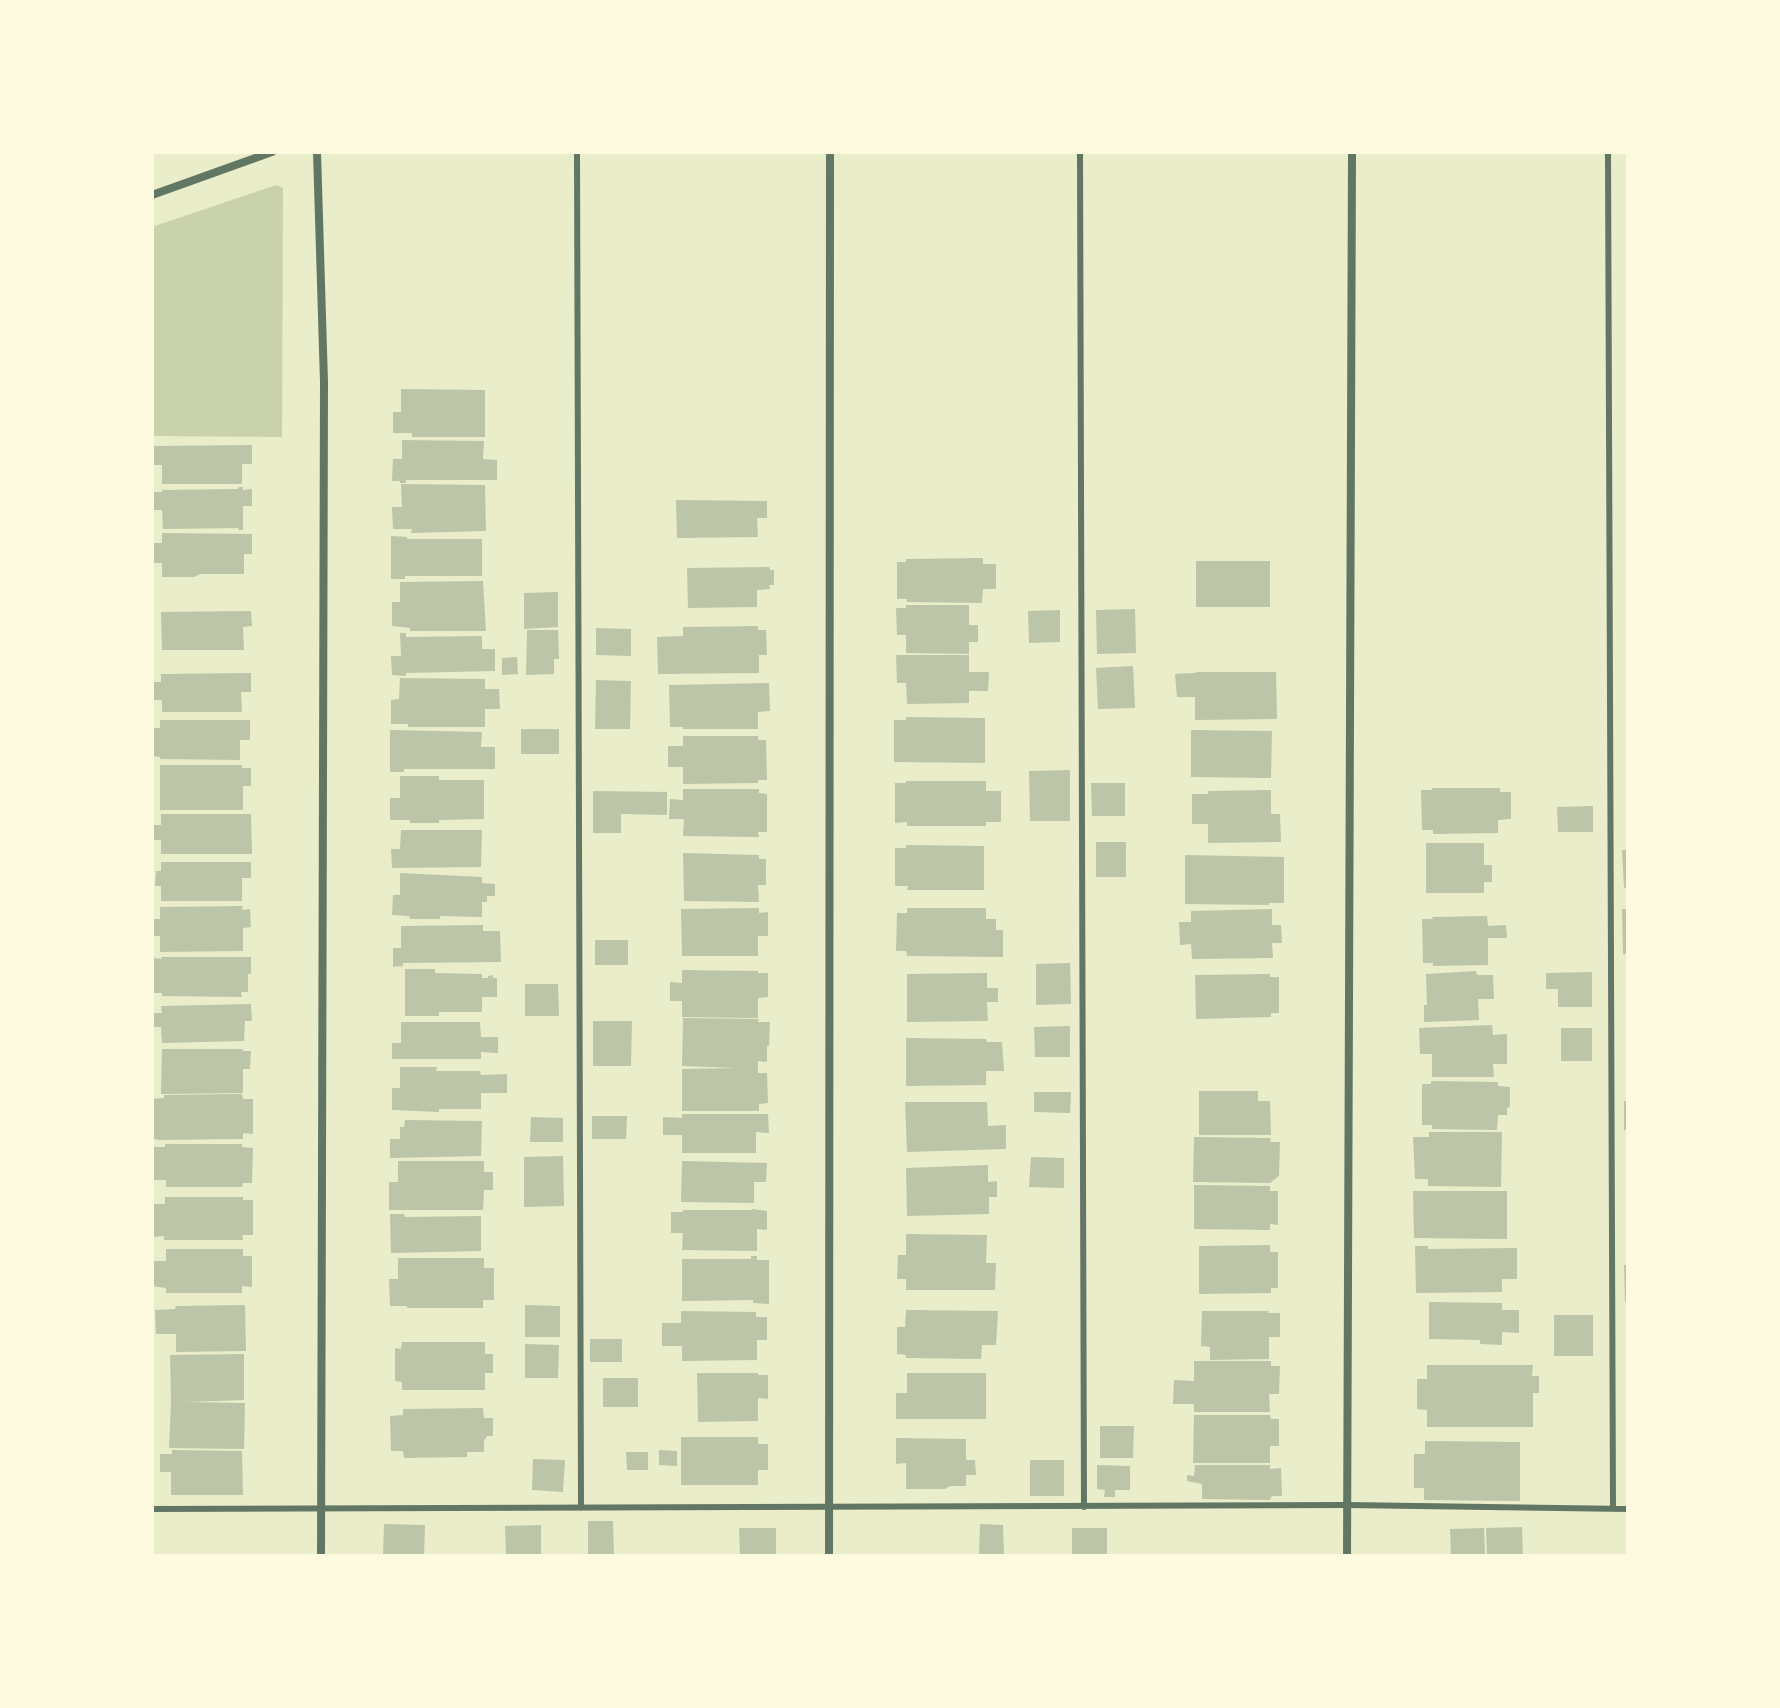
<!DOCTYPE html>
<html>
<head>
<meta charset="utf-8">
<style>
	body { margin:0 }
	#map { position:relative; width:1780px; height:1708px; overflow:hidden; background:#e9edc9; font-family:"Archivo Narrow",sans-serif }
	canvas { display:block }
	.frame { position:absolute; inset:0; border:154px solid #fefae0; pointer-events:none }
</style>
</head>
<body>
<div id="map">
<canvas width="1780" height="1708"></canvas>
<div class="frame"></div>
</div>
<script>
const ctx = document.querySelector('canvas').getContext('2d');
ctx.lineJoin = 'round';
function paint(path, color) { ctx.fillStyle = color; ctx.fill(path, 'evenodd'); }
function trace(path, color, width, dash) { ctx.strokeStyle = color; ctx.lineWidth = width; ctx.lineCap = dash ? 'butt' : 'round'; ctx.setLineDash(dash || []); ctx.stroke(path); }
paint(new Path2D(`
	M276,185L283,188L282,437L152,436V227Z`), '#cad2ad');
paint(new Path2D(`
	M401,389L485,390V437H412V433H393V412H401Z
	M402,440L484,441L483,459L497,460V480H406V483H400V481H392L393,459H402Z
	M252,445V464H242V484H162V465H152V446Z
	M401,484L485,485L486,531L411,533L412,529H393L392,507H402Z
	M239,487H243V490L252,489V506H243V530H238L239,528L163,529L162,510H152V492H162V490L238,489Z
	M676,500L767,501V518H757L758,537L677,538Z
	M162,533L252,534V554H244V574H200L194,577H162V563H152V543H162Z
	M391,536L407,537V539H482V576H405V579H391Z
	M983,558V564H996V589H983L982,603L907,602V599H897V562H906V559Z
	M1196,561H1270V607H1196Z
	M769,567L770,570H774V585H769L770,589L757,590V607L688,608L687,568Z
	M483,581L486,631H410V628L392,626V602H400V582Z
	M558,592V627L524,629V593Z
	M906,605H969V625H978V642H969V654L906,653V635H897L896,608H906Z
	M1135,609L1136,653L1097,654L1096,610Z
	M1060,610V642L1029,643L1028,611Z
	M251,611L252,626L243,627L244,650H162L161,612Z
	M758,626V630H766L767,655H759V673L658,674L657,637L683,636V627Z
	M596,628L631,629V656L596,655Z
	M527,630H558L559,659H554V674L526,675Z
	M400,633H406V637L482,636V649H495V671L406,673V676L392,675L391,656H401Z
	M896,655H969V672H989L988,691H969V703L907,704L906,683H897Z
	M517,657L518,674L502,675V658Z
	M1133,666L1135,708L1098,709L1096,668Z
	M1196,672H1276L1277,719L1195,720V697H1177L1175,674L1195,673Z
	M251,673V692H241L242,712H162V700H152V682H161V674Z
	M400,678L485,679V689H499L500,709H485V727H408V724H391V700L399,699Z
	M596,680L631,681L630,729H595Z
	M769,683L770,711L758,712V729H683V727H670L669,685Z
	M906,717L985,718V763L894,762V720H906Z
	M160,720H250V740H240V760L160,759V757L152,756V728H160Z
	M521,729H559V754H521Z
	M390,730L482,732L481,747H495V769H404V772H390Z
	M1191,730L1272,731L1271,778L1191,777Z
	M683,736H758V740H766L767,780H758V783L683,784V767H668V746H683Z
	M160,765H242V768H251V786H243V810H160Z
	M1070,770V821H1030L1029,771Z
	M400,776H439V780H484V819L439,820V823H410V820H390V798H400Z
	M906,781H986V791H1001V822H986V826H907V822L895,823V783H906Z
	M1091,783H1125V816H1092Z
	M1432,788H1500V792H1511V819L1498,820V833L1433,834V830H1422L1421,790H1432Z
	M683,789H759V793L767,794V832H758L759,837L683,836L684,819H669L670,799L683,800Z
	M1271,790V814H1280L1281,842L1208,843V824H1192V794H1208V791Z
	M593,791L667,792V815L621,814V833H593Z
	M1593,806V832H1558L1557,807Z
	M161,814H251L252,854H161V840H152V825H161Z
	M401,830H482L481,867L392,868L391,849H400Z
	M1096,842H1126V877H1096Z
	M1426,843H1484V865H1492V882H1484V893H1426Z
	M906,845L984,846V890H907L908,886H895V848H906Z
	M1622,850H1628V887L1624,888Z
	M683,853L759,855V859H766V885H758L759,902L684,901Z
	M1185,855L1284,857V903H1269V905L1185,904Z
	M161,862H251V878H242V901H161V886H155L156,871H161Z
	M400,873L482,877V883L495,884V896H487V902H482V917L440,916V919H410L409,916L392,915L393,895H400Z
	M243,906L242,910L250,909L251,927L243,928V951L160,952V936H152V919H160V907Z
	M759,908V913L768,912V936H758V956H682L681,909Z
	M907,908H986V919H996V930H1003V957L907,956L906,951H896L897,913H907Z
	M1272,909V925H1281L1282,943H1272L1273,958L1192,959L1191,944L1180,945L1179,922H1191V911Z
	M1622,909H1628V954H1623Z
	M1487,916L1488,926L1506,925L1507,938H1488V965L1433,966V963H1423L1422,919H1433L1432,917Z
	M483,925V931H500L501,962L403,963V966L393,967V948H401V926Z
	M595,940H628V965H595Z
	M161,957H251V974H248V992H241L242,997L162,996V993H152V958L162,959Z
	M1070,963L1071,1004L1036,1005V964Z
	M405,969H435V973L482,974V978H488V976L493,975V978H497V997H482V1012H439V1016H405Z
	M682,970L758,971V973H768V997L758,998V1018L682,1017V1001H670V982L682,983Z
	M1476,971L1477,975H1493L1494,999H1478L1479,1020L1424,1022V1005H1427L1426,974Z
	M1592,972V1007H1558V989H1546V973Z
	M987,973V988H998V1002H987L988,1021L907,1022V974Z
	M1270,974V977H1279V1013H1271V1017L1196,1019L1195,975Z
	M525,984H558L559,1016H525Z
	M251,1004L252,1021H245L244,1041L162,1043L161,1027H152V1013H162L161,1006Z
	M683,1018L759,1019L758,1022H770L769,1046H767V1062L758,1061V1073H767L768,1103L759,1104V1111H682V1069L737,1068L682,1066Z
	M593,1021H632L631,1066H593Z
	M401,1022H480L481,1037H498V1053L481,1052V1059H392V1043H401Z
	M1492,1025L1493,1035L1507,1034V1064H1493L1494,1077H1432V1054H1420L1419,1028Z
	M1070,1026V1057H1035L1034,1027Z
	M1561,1028H1592V1061H1561Z
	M906,1038L986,1039L987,1042H1002L1004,1071H986V1085L906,1086Z
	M162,1049H243V1051H251L250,1069H243V1093L161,1094Z
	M400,1067H437L436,1071H480L481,1075L507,1074V1093H481V1109H439V1112L392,1110V1088H400Z
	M1431,1081L1498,1082V1086L1510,1087V1107L1507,1108V1115H1498L1497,1130L1432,1129V1125H1422V1084H1431Z
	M1199,1091H1258V1101H1270L1271,1135H1199Z
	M1034,1092H1071L1070,1113L1034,1112Z
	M242,1094L243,1099H253V1134L243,1133V1139L158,1140L152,1138V1099L164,1098V1095Z
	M1624,1101H1628V1130H1624Z
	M905,1102H987L988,1126L1006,1125V1149L907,1152Z
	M682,1114H768L769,1133L756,1132V1153H682V1135H663V1117L682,1118Z
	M592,1116H627L626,1139H592Z
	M531,1117L563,1118V1142H530Z
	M405,1120L482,1121L481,1156L390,1158V1139H400V1127H404Z
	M1429,1132H1502L1501,1187L1428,1186V1179H1415L1413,1137H1429Z
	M1194,1137L1271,1138L1270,1142H1280L1279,1176L1270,1183L1193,1182Z
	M165,1144H242V1147L253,1148L252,1183H243L242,1187H166V1180H154V1147H165Z
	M563,1156L564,1206L524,1207V1157Z
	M1031,1157L1064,1158V1188L1029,1187Z
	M398,1161H484V1172H493V1190H484L483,1210H389V1182H398Z
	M682,1161L767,1163L766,1182H754V1203L681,1202Z
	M988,1165V1182L997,1181V1197H989V1214L907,1216L906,1168Z
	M1194,1185L1270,1186V1191H1278V1225L1270,1224V1230L1194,1229Z
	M1413,1191H1507V1239L1414,1238Z
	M165,1197H243V1200H253V1235H242L243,1240H164V1236L154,1237V1204H165Z
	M752,1209L767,1211V1230L757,1229V1251L682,1250L683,1233H671V1212H683V1210H752Z
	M390,1214H404L405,1217L481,1216V1251L391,1253Z
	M906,1234L987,1235L986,1263H996L995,1290H906V1279H897L898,1255H906Z
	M1270,1245V1252H1278V1288H1271V1293L1199,1294V1246Z
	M1415,1246H1428V1249L1517,1248V1279H1502V1292L1416,1293Z
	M166,1249H243V1256H252V1287L242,1286V1293H166V1288L152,1286V1261H166Z
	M751,1256H757V1260H769V1304L753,1303V1300L682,1301V1259H751Z
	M398,1258H484V1268H494V1300H483V1308H407V1306H390L389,1279H398Z
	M1624,1265H1628V1302H1625Z
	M1429,1302L1502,1303V1310H1519V1333L1502,1332V1345L1480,1344V1340L1429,1339Z
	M245,1305L246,1351L176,1352V1334H156L155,1310L175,1309L176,1306Z
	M525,1305L560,1306V1337H525Z
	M906,1310L998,1311L996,1345H982L981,1359L906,1358V1355L897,1354V1327H905Z
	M681,1311L756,1312V1317H767V1340H757V1360L682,1361V1346H662V1323H681Z
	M1202,1311H1269L1268,1313H1280V1337H1269V1359L1210,1360V1347L1201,1346Z
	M1554,1315H1593V1356H1554Z
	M590,1339H622V1362H590Z
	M402,1342H485V1354H493V1373H485V1390H402V1382L395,1381V1348L401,1349Z
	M525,1344L559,1345L558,1378H525Z
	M244,1354V1400L185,1402L245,1403L244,1449L169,1448L171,1401L170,1355Z
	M1194,1361H1271V1366H1280L1279,1394H1269L1270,1412H1194V1404H1173L1174,1380L1194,1381Z
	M1427,1365H1533L1532,1376H1539V1393H1533V1427H1427V1410L1417,1409V1379H1427Z
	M697,1373H758V1375H768V1399L758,1398V1421L698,1422Z
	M907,1373H986V1419H896V1393H907Z
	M603,1378H638V1407H603Z
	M483,1408L484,1418H493V1436H487L484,1441V1452H467V1457L404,1458L403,1451H391L390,1416L403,1415V1409Z
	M1194,1415H1270L1271,1419H1279V1446H1270V1463H1193Z
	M1100,1426H1134L1133,1458H1100Z
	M681,1437H758V1444H768V1470H758V1485H681Z
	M896,1438L966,1439V1460H975L976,1475H966V1486H950L945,1489H906V1463L896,1464Z
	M1425,1441L1520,1442V1501L1424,1500V1488H1414V1454H1425Z
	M172,1450L242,1451L243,1495H171V1472H160V1454H172Z
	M659,1450L677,1451V1466L659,1465Z
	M626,1452H648V1470H627Z
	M533,1459L565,1460L563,1492L532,1490Z
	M1030,1460H1064V1496H1030Z
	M1097,1465L1130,1466V1490H1115V1497H1104L1105,1490L1097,1489Z
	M1195,1465H1270V1469L1281,1468L1282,1496H1272L1270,1500L1202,1499V1484L1187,1481V1475L1194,1476Z
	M588,1521H613L614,1556H588Z
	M384,1524L425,1525L424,1556H383Z
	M980,1524L1003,1525L1004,1556H979Z
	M541,1525V1556H506L505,1526Z
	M1522,1527L1523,1556H1487L1486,1528Z
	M739,1528H776V1556H740Z
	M1072,1528H1107V1556H1072Z
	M1484,1528L1485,1556H1451L1450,1529Z`), '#bcc5a7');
trace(new Path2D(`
	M577,152L581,1508
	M1080,152L1084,1507
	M1608,152L1613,1509
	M152,1509L1347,1505L1628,1509`), '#617663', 6);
trace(new Path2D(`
	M317,152L324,382L321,1556
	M152,195L272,152
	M829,1556L830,152
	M1347,1556L1352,152`), '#617663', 8);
</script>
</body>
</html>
